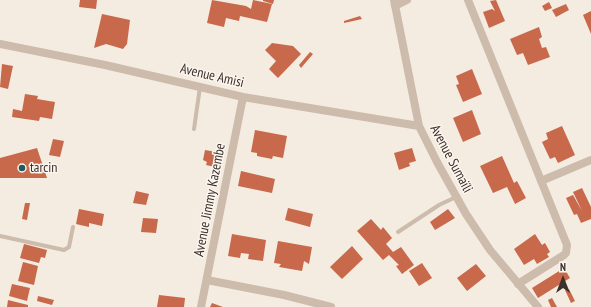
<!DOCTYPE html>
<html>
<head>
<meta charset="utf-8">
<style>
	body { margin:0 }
	#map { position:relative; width:591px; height:307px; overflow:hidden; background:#f4ebe1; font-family:"PT Sans Narrow",sans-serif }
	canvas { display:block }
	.north { position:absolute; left:543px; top:259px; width:40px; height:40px; -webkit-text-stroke:3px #fbf5ee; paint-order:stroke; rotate:0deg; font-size:11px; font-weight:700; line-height:16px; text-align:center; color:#3b302b }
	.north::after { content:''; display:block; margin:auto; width:14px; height:18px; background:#3b302b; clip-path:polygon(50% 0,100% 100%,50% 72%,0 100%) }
</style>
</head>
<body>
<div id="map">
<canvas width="591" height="307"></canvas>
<div class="north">N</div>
</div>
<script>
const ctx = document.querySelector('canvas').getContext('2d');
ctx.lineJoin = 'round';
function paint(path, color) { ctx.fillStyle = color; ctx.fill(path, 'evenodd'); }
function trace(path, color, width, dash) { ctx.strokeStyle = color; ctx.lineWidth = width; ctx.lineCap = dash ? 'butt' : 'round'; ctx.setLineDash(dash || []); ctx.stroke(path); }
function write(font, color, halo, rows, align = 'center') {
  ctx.font = font + ' "PT Sans Narrow",sans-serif'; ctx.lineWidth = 3; ctx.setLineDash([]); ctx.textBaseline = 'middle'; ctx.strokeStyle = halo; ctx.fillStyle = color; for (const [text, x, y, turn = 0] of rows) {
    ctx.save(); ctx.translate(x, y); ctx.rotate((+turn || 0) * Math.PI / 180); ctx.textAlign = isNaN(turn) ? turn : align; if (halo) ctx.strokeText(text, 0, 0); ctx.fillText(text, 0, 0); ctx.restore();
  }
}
paint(new Path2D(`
	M80,0H97L96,9L79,7Z
	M212,0L246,6L251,9L253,0L272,4L267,22L240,16L239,21L226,18L224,27L207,23Z
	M263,0H274L273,4L263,1Z
	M496,0L505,21L489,28L483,12L492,9L495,11L490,1Z
	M549,2L552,8L545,11L542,6Z
	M566,4L569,10L556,17L552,10Z
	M591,11V34L583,15Z
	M102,14L130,20L127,44L123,49L106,44L94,48Z
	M360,16L362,19L344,23V21Z
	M539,27L542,37L539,39L542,48L546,47L550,57L528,65L523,53L517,55L510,39Z
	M272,43L293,46L301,54L278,78L269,69L276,61L265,50Z
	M310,52L313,54L301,68L299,65Z
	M2,64L13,66L8,89L0,87Z
	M472,69L482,94L463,102L456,85L459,84L456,76Z
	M25,94L38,96L37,99L55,102L52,119L40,117L39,121L12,117L13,109L22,111Z
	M472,110L481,134L463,142L453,118Z
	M562,126L575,155L558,163L555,157L550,159L542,142L548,139L546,133Z
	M255,130L287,136L283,158L273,156L272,159L257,156V153L251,152Z
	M53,139L64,141L60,157L49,155Z
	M37,148L47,178H0V158Z
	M412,148L416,161L409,163L410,166L399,170L394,153Z
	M205,150L222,153L220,168L206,165L207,162L203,160Z
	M502,156L514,183L517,181L526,198L515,204L507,187L493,193L480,166Z
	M241,171L275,179L272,193L238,186Z
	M582,188L591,207V219L581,223L577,214L574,215L566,198L573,195L582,211L573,192Z
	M136,191L149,194L146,205L133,203Z
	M25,203H30L27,220L22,219Z
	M288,208L313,214L310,227L285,220Z
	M79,209L104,214L102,226L89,223V227L76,224Z
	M448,209L455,218L435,230L430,222Z
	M143,218L158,219L156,233L141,232Z
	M371,219L381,230L383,227L392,238L386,244L393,252L401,247L414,265L402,274L396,266L399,265L389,255L383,260L357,231Z
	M232,234L266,240L263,261L248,259L249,254L241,253L240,258L228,256Z
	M535,234L542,245L545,243L550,252L547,254L549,257L537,264L534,259L524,265L514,249Z
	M278,241L312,247L309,264L304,261L302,271L279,267L281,264L274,263Z
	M24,244L47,250L45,258L41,257L39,263L20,258Z
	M352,246L363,259L342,279L330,267Z
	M23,262L38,266L34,285L18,281Z
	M422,263L432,278L419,286L409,271Z
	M476,264L486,276L467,291L457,278Z
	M564,268L570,278L538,298L532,288Z
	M12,284L30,288L27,301L9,296Z
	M569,289L575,301L571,303L565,290Z
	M159,295L185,298L184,307H157Z
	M38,296L54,300L52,305L37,301Z
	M552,298L557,307H551L548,300Z
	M8,300L28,305V307H7Z
	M212,303L223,307H210Z`), '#c8694b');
trace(new Path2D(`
	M194,129L200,87
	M398,232L439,205L456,197
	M0,236L64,250L69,247L73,227`), '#cdbbac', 4);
trace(new Path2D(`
	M394,0L419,126L437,162L466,214L490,250L538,307
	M468,0L567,245L566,253L564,255L518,284
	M395,6L407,0
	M0,44L105,65L243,97L419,126
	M541,181L591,160
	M207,280L284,295L331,307
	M201,307L243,97`), '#cdbbac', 8);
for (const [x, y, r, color] of [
	[22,168,4,"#1f5a5e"]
]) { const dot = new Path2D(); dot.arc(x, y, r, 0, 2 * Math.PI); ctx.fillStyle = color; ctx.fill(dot); trace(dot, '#fbf5ee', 1.5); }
write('14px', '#3b302b', '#fbf5ee', [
	["Avenue Amisi",212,76,13],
	["Avenue Sumaïli",451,159,62],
	["Avenue Jimmy Kazembe",210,200,-79]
]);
write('14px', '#3b302b', '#fbf5ee', [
	["tarcin",30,168]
], 'left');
</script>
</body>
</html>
